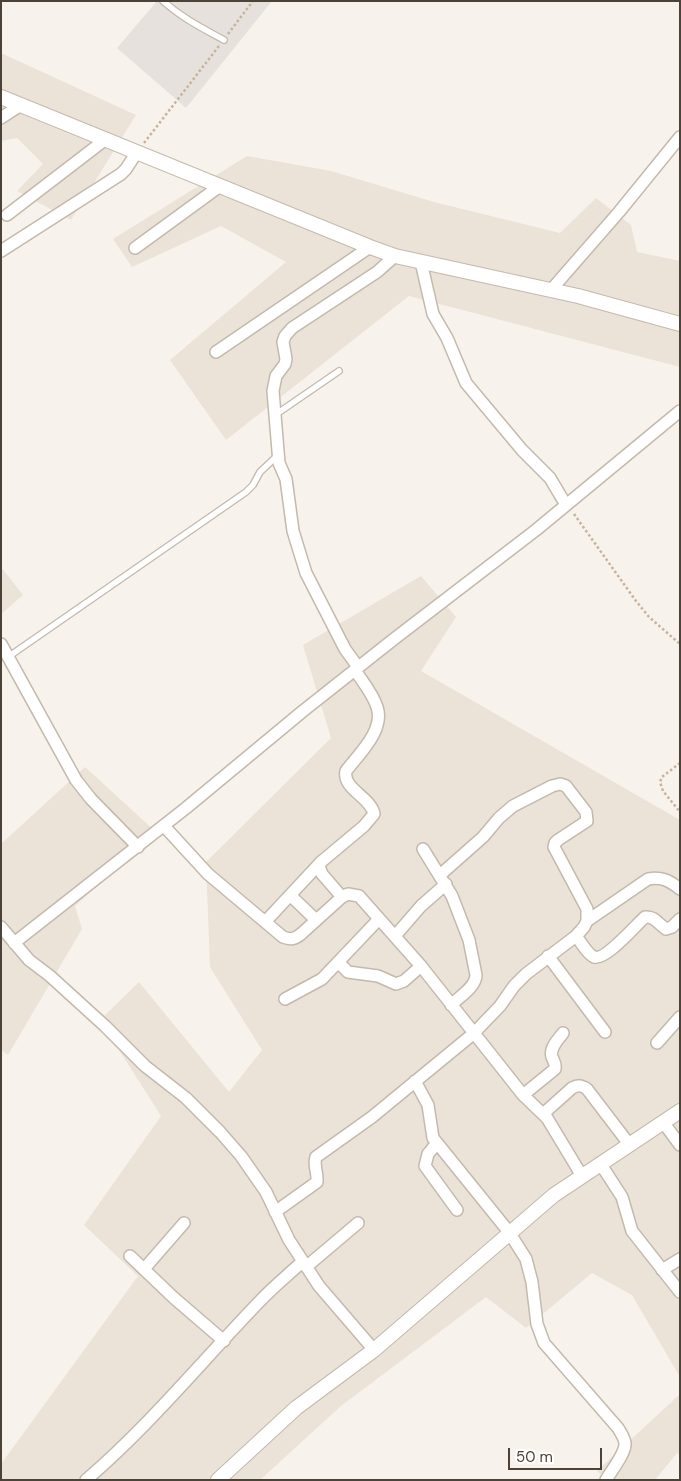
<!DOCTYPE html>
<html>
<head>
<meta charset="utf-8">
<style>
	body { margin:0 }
	#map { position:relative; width:681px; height:1481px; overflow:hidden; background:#f7f2eb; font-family:"DM Sans",sans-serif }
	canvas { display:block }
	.frame { position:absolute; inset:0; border:2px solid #4c4237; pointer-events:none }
	.scale { position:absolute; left:508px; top:1448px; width:94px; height:22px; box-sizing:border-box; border:2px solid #4c4237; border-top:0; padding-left:6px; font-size:15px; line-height:18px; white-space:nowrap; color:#4c4237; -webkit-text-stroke:4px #fff; paint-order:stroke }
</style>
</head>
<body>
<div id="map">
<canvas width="681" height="1481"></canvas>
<div class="frame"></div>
<div class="scale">50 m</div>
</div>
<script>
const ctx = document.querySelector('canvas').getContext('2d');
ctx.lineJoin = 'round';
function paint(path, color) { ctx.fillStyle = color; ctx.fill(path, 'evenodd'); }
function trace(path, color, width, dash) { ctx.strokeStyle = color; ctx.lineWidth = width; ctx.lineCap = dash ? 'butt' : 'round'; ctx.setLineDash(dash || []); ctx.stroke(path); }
paint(new Path2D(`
	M1,53L136,115L71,220L17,191L43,164L17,138L1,141Z
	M247,156L331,171L434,202L560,233L596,198L631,225L637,252L680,261V367L409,296L226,440L170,360L286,262L221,226L132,267L113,239Z
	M1,567L23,595L1,614Z
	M421,576L456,617L421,671L680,820V1377L632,1295L592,1273L526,1328L486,1297L341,1406L260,1480H1V1464L138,1276L84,1225L161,1116L100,1020L139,982L229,1092L262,1050L210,967L206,862L331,738L303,645Z
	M85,767L156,832L75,906L82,929L8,1055L1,1050V844Z
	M680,1394V1455L677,1453L655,1480H607L597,1471Z`), '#ebe3d8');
paint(new Path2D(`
	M157,1H272L186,108L117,48Z`), '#e6e1dc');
const service = new Path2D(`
	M163,1C182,18 202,28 224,40
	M275,415L339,371
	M8,657L246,492L253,485L260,472L277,456`);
const minor = new Path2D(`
	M1,118L21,105
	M7,215L106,139
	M135,248L220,186
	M1,251L121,174L126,169L137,152
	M421,262L433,314L447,338L466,383L522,450L550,478L566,505
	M551,290L619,212L680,137
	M216,352L370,247
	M1,644L76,780L91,799L138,847
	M358,667L345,649L306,573L293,531L286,479L279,463L273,391L276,376L285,364L286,359L283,342L285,336L292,328L377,272L395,256
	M164,826L208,874L283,937C291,940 295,939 301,934L342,897L348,894L359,896L421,966L523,1095L547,1118L582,1176
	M423,849L452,896L469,940L476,975C476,987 459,997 451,1005
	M291,896L316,920
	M342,897L322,874L319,866L321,862L364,826L374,814C371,797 342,789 346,771C359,754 385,730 377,707C373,694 362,681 355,670
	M587,921L648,879C661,876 670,881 680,889
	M265,922L321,862
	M1,927L29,960L50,976L105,1026L145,1066L186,1098L220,1132L241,1156L266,1192L289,1240L319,1286L374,1350
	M395,936L421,906L446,884
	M576,936C581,942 587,954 594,957C605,961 636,925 645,917C655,916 658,924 666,929L672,927L680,919
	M14,943L186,808L303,711L394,639L536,530L680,411
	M548,956L605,1032
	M338,962L348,972L378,976L396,984L404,981L421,966
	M285,999L322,979L379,919
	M657,1043L680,1017
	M415,1081L428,1105L433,1138L509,1232L526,1259L532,1282L537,1324L544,1343L618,1428C621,1433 624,1437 625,1443C626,1453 611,1471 606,1480
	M523,1095L555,1069C556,1064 554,1062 552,1057C549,1048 558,1040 563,1033
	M543,1114L572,1088C578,1085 581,1085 587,1089L629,1144
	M663,1122L680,1145
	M437,1143L428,1154L425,1166L457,1210
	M600,1163L622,1197L632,1231L680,1292
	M275,1212L317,1182C318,1172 313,1166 316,1157L372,1117L473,1034L500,1006L514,986L526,974L576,936L584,927L587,921V909L554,847L555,843L558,840L587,821L586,812L566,786L560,784L552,786L513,806L499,818L483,837L440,875
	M130,1256L174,1298L224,1341
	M306,1267L358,1223
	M144,1269L184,1223
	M662,1270L680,1259
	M86,1480C150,1425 202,1361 260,1301C273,1287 288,1275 302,1262`);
const tertiary = new Path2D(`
	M1,97L370,247L395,256L578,296L680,324
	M218,1480L296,1408L374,1350L554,1195L680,1111`);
trace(service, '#c3b9ac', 8);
trace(minor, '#c3b9ac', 14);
trace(tertiary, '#c3b9ac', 16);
trace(new Path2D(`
	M228,34L253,1
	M144,143L219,46
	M574,514L636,601L649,617L680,644
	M680,763L662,777L660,782L663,791L680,812`), '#c7b39c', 2.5, [2.5, 2.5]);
trace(service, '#fff', 5.5);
trace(minor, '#fff', 11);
trace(tertiary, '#fff', 14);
</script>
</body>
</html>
